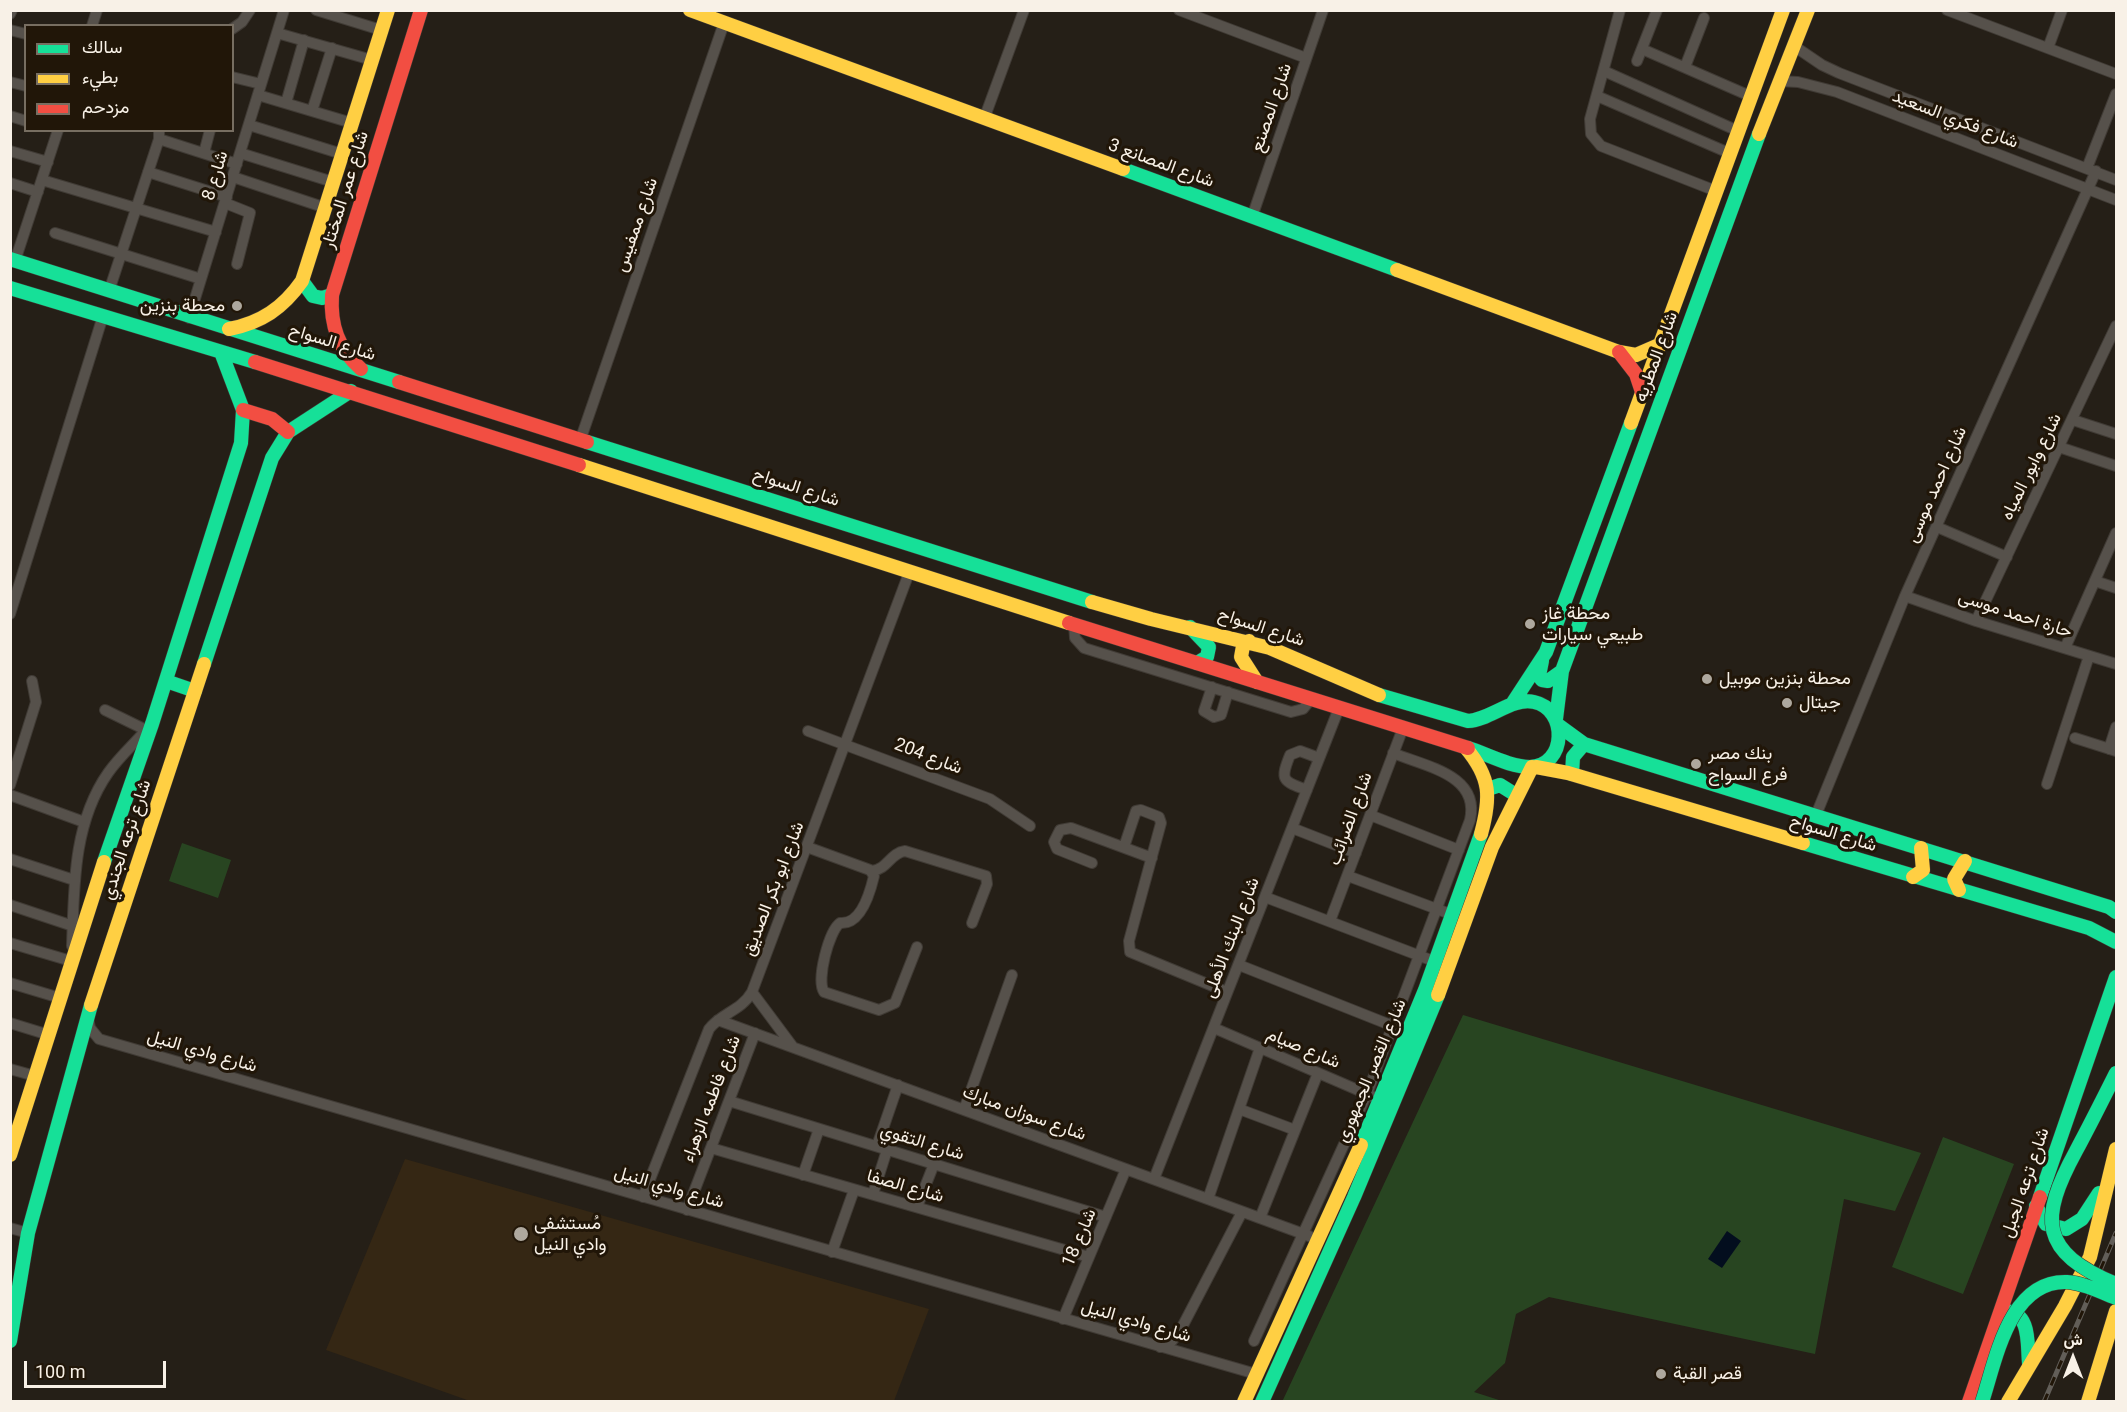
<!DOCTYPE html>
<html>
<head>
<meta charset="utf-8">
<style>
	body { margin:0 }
	#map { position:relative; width:2127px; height:1412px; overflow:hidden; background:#251f17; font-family:Roboto,Vazirmatn,sans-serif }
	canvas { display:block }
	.frame { position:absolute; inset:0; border:12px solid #f8f1e7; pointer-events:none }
	.legend { position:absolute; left:24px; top:24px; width:210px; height:108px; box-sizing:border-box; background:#211608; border:2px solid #776e61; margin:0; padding:8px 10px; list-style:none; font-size:18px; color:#f8f1e7 }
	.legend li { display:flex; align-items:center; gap:12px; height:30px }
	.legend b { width:30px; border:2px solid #776e61 }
	.north { position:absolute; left:2043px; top:1328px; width:60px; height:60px; -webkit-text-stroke:4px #211608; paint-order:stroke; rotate:0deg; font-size:16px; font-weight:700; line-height:24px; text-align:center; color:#f8f1e7 }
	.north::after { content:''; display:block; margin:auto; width:21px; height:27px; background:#f8f1e7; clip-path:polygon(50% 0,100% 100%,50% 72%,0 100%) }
	.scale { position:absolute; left:24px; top:1361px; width:142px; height:27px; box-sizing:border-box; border:3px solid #f8f1e7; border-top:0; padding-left:8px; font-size:18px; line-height:21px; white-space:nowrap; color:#f8f1e7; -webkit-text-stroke:4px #211608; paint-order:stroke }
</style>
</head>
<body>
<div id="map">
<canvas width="2127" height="1412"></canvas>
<div class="frame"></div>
<ul class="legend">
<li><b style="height:8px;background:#16e098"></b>سالك</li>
<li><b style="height:8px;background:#ffcf43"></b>بطيء</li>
<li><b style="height:8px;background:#f24e42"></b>مزدحم</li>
</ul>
<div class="north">ش</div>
<div class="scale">100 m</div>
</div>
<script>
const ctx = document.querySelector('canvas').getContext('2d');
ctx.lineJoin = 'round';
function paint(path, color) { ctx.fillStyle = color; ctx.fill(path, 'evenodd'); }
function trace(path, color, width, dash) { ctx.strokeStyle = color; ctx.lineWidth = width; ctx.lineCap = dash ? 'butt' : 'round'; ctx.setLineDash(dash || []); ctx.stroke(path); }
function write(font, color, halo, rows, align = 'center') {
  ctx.font = font + ' Roboto,Vazirmatn,sans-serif'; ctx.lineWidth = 6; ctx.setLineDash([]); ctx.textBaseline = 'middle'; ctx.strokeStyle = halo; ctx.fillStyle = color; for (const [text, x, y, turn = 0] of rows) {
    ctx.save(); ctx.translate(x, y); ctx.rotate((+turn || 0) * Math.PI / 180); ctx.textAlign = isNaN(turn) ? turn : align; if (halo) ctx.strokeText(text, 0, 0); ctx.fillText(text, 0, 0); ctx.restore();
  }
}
paint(new Path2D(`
	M405,1159L929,1309L894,1401H470L326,1350Z`), '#352714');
paint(new Path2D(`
	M182,843L231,860L218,898L169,881Z
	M1463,1015L1921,1153L1895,1211L1844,1199L1815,1354L1549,1297L1516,1314L1505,1363L1474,1392L1502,1401L1282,1402Z
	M1943,1137L2014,1164L1963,1294L1892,1267Z`), '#284521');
paint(new Path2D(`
	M1727,1231L1741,1241L1722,1268L1708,1259Z`), '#030e1e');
const street = new Path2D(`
	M316,10L381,30
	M1179,10L1306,58
	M1620,10L1590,119L1591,134L1601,146L1716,191
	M1947,10L2116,74
	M10,14L12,10
	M92,26L97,10
	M232,29L242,22L250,10
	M10,30L26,34
	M277,33L372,60
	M1794,46L1822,65L1839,73L2116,180
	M2048,48L2062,10
	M1642,49L1750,96
	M1637,61L1657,10
	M1685,67L1704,18
	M1604,71L1738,131
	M232,77L261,84
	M1779,81L1798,82L1837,92L2116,200
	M10,82L26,86
	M258,95L352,123
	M1597,96L1729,153
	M286,103L304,40
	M312,111L332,48
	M10,116L26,121
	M984,119L1024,10
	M249,125L342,154
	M159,139L237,164
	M10,151L48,162
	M204,153L210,130
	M240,153L333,182
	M2087,168L2116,94
	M148,172L227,197
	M233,177L326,208
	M42,180L216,232
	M10,183L38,192
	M225,203L250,213L237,264
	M1252,217L1323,10
	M55,233L201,279
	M15,261L58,130
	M109,291L159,139V130
	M189,318L284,10
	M2073,420L2116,434
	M581,438L724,23
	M2059,447L2116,466
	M1937,527L2007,557
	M2095,581L2116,588
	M1905,596L1976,621L2116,664
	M10,614L103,316
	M1976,621L2116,326
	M1074,624L1075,638L1084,648L1291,712L1303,709L1311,699
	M2065,648L2116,533
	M1212,687L1204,711L1214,717L1221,715L1228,692
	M105,710L146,730
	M808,731L990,799L1030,826
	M2075,738L2116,751
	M2109,749L2116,727
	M2047,784L2089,656
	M10,785L36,702L32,681
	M1307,790C1282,781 1280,780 1290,755L1300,751L1319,758
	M10,795L84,822
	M1370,815L1459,850
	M1816,815L1905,596L2096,171
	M1292,828L1356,853
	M807,847L870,870L874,876C870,893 861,925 840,923C829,931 816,980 824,992L879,1010L895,1003L917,947
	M1124,847L1136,811L1141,810L1159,817L1161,823L1129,941L1130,952L1227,992
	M10,859L74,880
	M1092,863L1057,849L1054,842L1060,830L1071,828L1152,858
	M872,871C888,869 890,853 905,851L986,876L987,884L972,923
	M1348,876L1453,915
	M1265,897L1436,962
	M10,905L73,926
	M1330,921L1403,728
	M10,943L71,961
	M72,946C74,887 73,823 108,773C119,757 135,743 148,728
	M1239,965L1408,1032
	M10,983L60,998
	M752,992L793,1047
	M88,1018L90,1028L99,1039L1256,1374
	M718,1020L1309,1236
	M10,1023L49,1035
	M1214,1028L1374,1097
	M10,1069L35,1076
	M729,1101L1106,1217
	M1239,1109L1295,1130
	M964,1110L1012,975
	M877,1146L898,1085
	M711,1148L1089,1257
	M803,1175L819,1129
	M1154,1179L1339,708
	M873,1194L887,1150
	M643,1197L709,1029C721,1013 741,1011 752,992L909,573
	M1208,1199L1260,1048
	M917,1207L934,1164
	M687,1210L755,1033
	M1260,1218L1318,1073
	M10,1228L28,1233
	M832,1252L854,1190
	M1063,1319L1126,1169
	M1254,1341L1367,1094L1470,820C1480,775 1427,767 1393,753
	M1160,1347L1172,1341L1180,1331L1242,1212`);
const fast = new Path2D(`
	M1123,169L1397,270
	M10,259L399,382
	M302,281L313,296L322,298L332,295
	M10,288L255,362
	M587,442L1092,602
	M1190,627L1209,647L1207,657L1197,663
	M1542,661L1539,676L1542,680L1548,681L1562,671
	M204,664L272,458L288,432L351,391
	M166,681L195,691
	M1379,695L1468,721C1490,720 1512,697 1534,702C1568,709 1567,766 1530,767C1510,767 1487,754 1468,748
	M1512,704L1546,652L1631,423
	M1556,719L1562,671L1759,134
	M1558,725L1584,744L2109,907L2116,912
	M1572,774L1573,757L1584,744
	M1488,789L1500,785L1516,795
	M1803,843L2089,928L2116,942
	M104,862L152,724L241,443L243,410L221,352
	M1361,1145L1425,990L1481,834
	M2040,1197L2116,977
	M2036,1206L2046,1224L2066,1229L2082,1219L2099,1193
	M2005,1311C2031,1313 2027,1342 2029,1363
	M10,1341L28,1233L91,1005
	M1262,1402L1354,1197L1438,995`);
const slow = new Path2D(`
	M690,10L1123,169
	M1759,134L1808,10
	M1397,270L1619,352L1636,355L1659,345
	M229,329C261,323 283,308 302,281L388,10
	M1631,423L1783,10
	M579,465L1069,623
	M1092,602L1151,619L1270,648L1379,695
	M1249,641L1243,646L1241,657L1257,682
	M1466,748C1491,778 1491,797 1481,834
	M1536,767L1568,773L1803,843
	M1913,877L1923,870L1921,848
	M1959,890L1954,879L1965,861
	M1438,995L1492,847L1532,767
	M91,1005L204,664
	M10,1155L104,862
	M1244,1402L1361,1145
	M2008,1402L2065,1306L2090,1257L2116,1149
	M2088,1402L2116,1311`);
const jam = new Path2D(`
	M1619,352L1636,374L1642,392
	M255,362L579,465
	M361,369C338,349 330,325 332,295L421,10
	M399,382L587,442
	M243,410L272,419L288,432
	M1069,623L1468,748
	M1969,1402L2040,1197`);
trace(street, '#403b35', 12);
trace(fast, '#403b35', 15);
trace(slow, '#403b35', 15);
trace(jam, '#403b35', 15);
trace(street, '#56514b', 10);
trace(fast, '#16e098', 14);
trace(slow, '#ffcf43', 14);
trace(jam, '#f24e42', 14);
const rail = new Path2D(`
	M2044,1402L2116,1233`);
trace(rail, '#625e58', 5);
trace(rail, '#211608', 3, [9]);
const fastBridge = new Path2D(`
	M2116,1073C2103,1099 2090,1125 2076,1151C2039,1219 2039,1252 2116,1284
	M1982,1402C1996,1360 2009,1280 2067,1282C2084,1283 2100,1292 2116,1298`);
trace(fastBridge, '#403b35', 15, []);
trace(fastBridge, '#16e098', 14);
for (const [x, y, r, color] of [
	[237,306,6,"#aea89e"],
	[1530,624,6,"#aea89e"],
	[1707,679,6,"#aea89e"],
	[1787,703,6,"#aea89e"],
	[1696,764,6,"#aea89e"],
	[521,1234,8,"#aea89e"],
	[1661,1374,6,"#aea89e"]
]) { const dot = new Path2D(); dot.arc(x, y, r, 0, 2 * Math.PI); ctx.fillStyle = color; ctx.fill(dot); trace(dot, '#211608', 2); }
write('18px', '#f8f1e7', '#211608', [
	["شارع المصنع",1272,108,-71],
	["شارع فكري السعيد",1955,120,21],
	["شارع المصانع 3",1161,164,20],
	["شارع 8",216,176,-73],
	["شارع عمر المختار",346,190,-73],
	["شارع ممفيس",637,225,-71],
	["شارع السواح",332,343,17],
	["شارع المطريه",1657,357,-70],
	["شارع وابور المياه",2032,467,-64],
	["شارع احمد موسى",1937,485,-66],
	["شارع السواح",796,488,18],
	["حارة احمد موسى",2015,615,18],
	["شارع السواح",1261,628,18],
	["شارع 204",928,757,21],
	["شارع الضرائب",1351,819,-70],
	["شارع السواح",1833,834,17],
	["شارع ترعه الجندي",127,840,-72],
	["شارع ابو بكر الصديق",774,889,-69],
	["شارع البنك الأهلى",1232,938,-69],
	["شارع صيام",1303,1049,23],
	["شارع وادي النيل",202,1052,16],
	["شارع القصر الجمهوري",1372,1071,-67],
	["شارع فاطمه الزهراء",712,1099,-69],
	["شارع سوزان مبارك",1024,1114,20],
	["شارع التقوي",922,1143,17],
	["شارع ترعه الجبل",2026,1183,-71],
	["شارع الصفا",905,1187,16],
	["شارع وادي النيل",669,1188,16],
	["شارع 18",1080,1238,-67],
	["شارع وادي النيل",1136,1322,16]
]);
write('18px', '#f8f1e7', '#211608', [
	["محطة بنزين",225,306,"right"],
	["محطة غاز",1542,614],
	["طبيعي سيارات",1542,635],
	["محطة بنزين موبيل",1719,679],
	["جيتال",1799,703],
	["بنك مصر",1708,754],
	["فرع السواح",1708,775],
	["مُستشفى",534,1224],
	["وادي النيل",534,1245],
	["قصر القبة",1673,1374]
], 'left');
</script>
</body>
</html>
